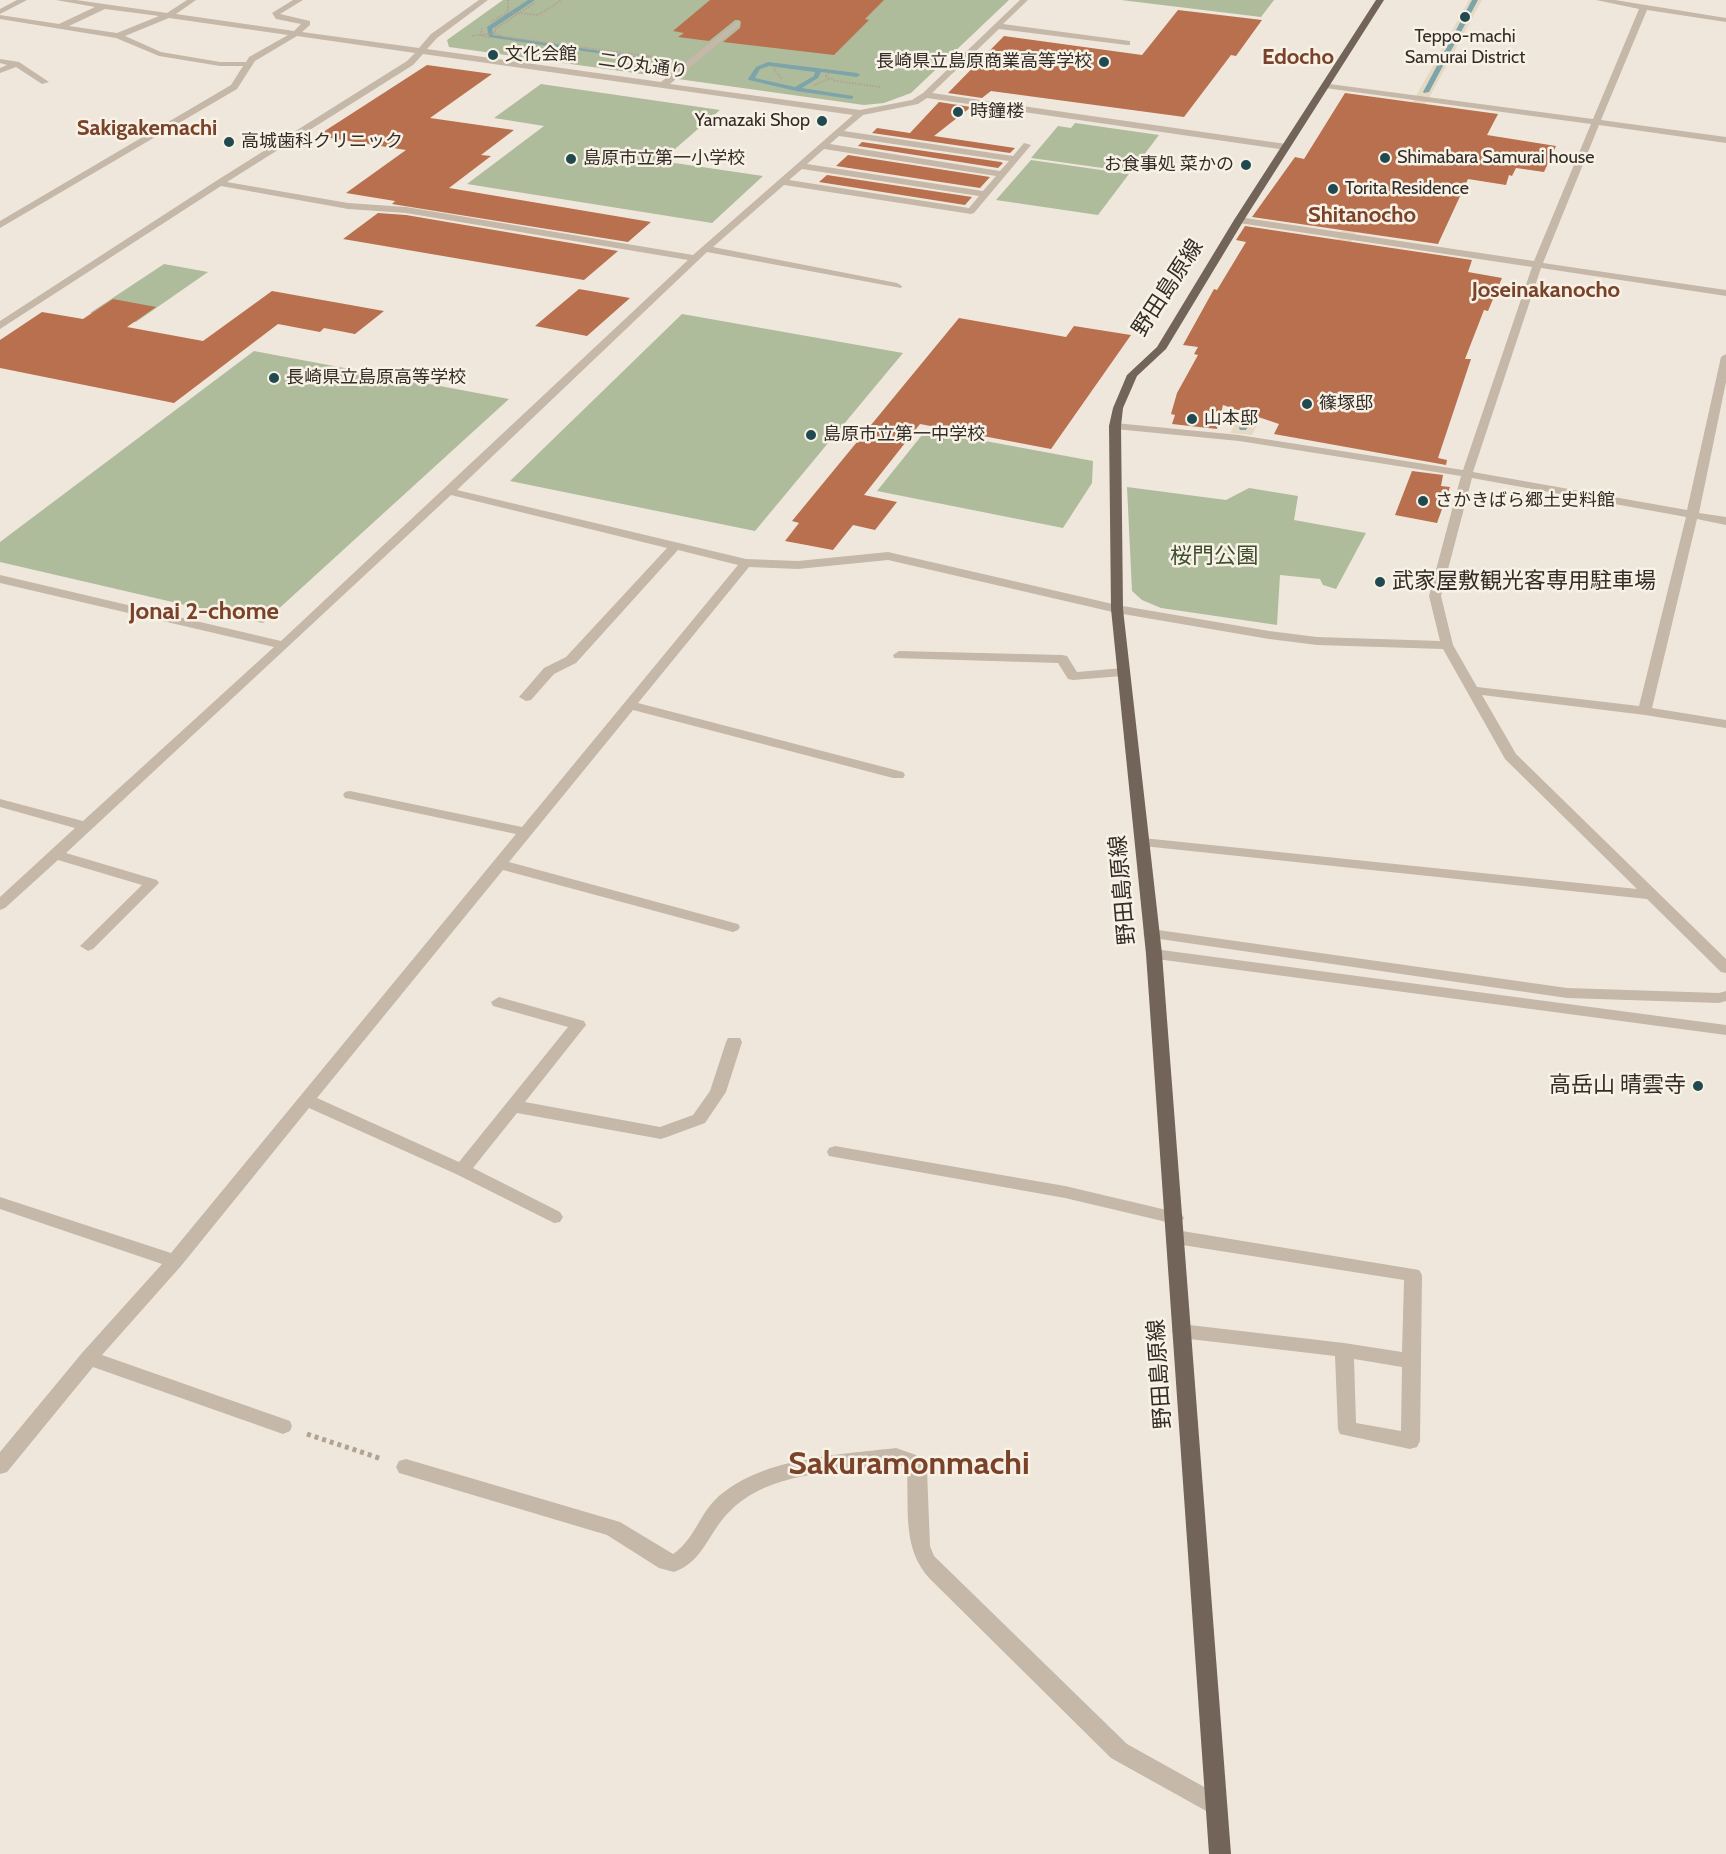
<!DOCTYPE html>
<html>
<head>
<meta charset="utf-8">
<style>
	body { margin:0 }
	canvas { display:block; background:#efe7db }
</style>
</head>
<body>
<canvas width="1726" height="1854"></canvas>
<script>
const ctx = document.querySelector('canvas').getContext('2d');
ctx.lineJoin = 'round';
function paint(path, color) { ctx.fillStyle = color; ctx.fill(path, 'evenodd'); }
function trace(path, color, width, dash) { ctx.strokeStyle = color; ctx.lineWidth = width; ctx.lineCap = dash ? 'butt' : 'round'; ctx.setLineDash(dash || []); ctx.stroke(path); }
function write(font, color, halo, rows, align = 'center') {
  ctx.font = font + ' Cabin,"Noto Sans JP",sans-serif'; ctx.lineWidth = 5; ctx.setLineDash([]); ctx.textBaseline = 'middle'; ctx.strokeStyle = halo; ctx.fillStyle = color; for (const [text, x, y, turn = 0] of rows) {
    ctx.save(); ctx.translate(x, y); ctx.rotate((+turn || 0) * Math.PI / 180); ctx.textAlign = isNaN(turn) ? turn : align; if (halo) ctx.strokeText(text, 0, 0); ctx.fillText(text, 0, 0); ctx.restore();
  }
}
paint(new Path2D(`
	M503,0H1009L911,93L884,103L864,105L449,47L447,40Z
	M1121,0H1274L1261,17Z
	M541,84L720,110L661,161L763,176L712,223L467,184L544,126L494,118Z
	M1075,123L1159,135L1131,172L1031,158L1058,126L1071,128Z
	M1031,160L1129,174L1098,215L996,200Z
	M164,264L208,272L136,322L90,313Z
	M682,314L903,353L755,531L510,481Z
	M254,351L509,399L263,623L0,562V542Z
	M926,430L1093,461L1092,483L1063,528L877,491Z
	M1127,487L1226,500L1249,488L1298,496L1294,520L1366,533L1336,589L1323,585L1320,579L1280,575L1277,625L1161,608L1142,600L1132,591Z`), '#afbc9c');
paint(new Path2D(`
	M1469,0H1482L1308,322L1252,435L1230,433Z`), '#e5d9c3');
paint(new Path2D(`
	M528,0H535L492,29L493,35L640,57L637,59L489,37L487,27Z
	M1472,0H1478L1429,92L1424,93L1423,92Z
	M768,62L857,73L860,75L857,77L821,72L818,78L802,88L853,96V98L851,99L796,91L749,80L748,79L756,67ZM769,66L815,72L814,76L795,87L755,78L760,69Z
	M1253,401L1260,403L1246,430H1240L1239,428Z`), '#7da4a9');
paint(new Path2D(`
	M710,0H884L865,19L869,20L834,55L723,42L740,28L741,22L739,20H735L709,41L678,37L684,33L673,31Z
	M1178,10L1262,20L1236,56L1231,55L1184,117L991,91L982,98L948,93L1004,36L1142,55Z
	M427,65L492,74L430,118L514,130L481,155L491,156L449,188L651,222L628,242L392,204L395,201L346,193L406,150L317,136Z
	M1345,93L1498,114L1487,135L1556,146L1544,172L1516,168L1512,176L1509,175L1506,185L1468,179L1438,244L1252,217L1295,157L1304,159Z
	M939,102L971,107L934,136L1015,148L1010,153L872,133L877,128L910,133Z
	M862,142L1001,162L1003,163L998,168L858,146Z
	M848,155L990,177L980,188L836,166Z
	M827,175L972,197L965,205L819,182Z
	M378,213L406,215L618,251L584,280L343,239Z
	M1245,226L1472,260L1468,272L1502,278L1488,311L1484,310L1465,359H1471L1438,458L1447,460L1446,465L1274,434L1279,424L1223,405L1217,429L1172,424L1175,415L1171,414L1177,393L1198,355L1194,354L1198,347L1183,345L1214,289L1217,290L1246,242L1236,240Z
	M579,289L630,298L587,336L535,326Z
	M272,291L384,311L355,334L324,328L320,332L278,324L174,403L0,368V340L42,312L83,319L113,299L156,307L127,327L203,341Z
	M959,318L1066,337L1074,326L1131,335L1051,449L920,424L864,495L897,502L875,530L853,525L833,550L785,541L799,523L792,521Z
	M1412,471L1443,475L1441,486L1450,487L1437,523L1395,515Z`), '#b9704e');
trace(new Path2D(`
	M508,0V12
	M534,3L495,29V33L503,37L663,58
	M491,22L508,12L538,15L562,0
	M482,28L481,35L489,38
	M472,36L495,33
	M639,59L650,56
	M776,66L774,70L783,80
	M829,73L825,76L836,81L880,87
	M814,85L829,79
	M1349,189L1350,185L1365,187`), '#b1a292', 2, [1.5, 1.5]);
trace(new Path2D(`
	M307,1434L382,1459`), '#b1a292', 5, [4, 4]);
paint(new Path2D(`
	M17,0H27L0,14V9Z
	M56,0H76L167,13L187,0H196L176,14L294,31L301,24L276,19L272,13L293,0H303L280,14L310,21V25L302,32L419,48L431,34L479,0H488L437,38L427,49L661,82L736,22H739V26L670,84L860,110L912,100L923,93L1020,0H1028L1003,24L1130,41V45H1127L999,29L932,93L1286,144L1290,147L1286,150L927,98L918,104L863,115L844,131L1013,156L1024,143L1031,145L974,213L971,214L784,185L713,247L897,283L902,286L901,288L707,252L457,490L746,559L798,561L888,552L1117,605L1269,631L1317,637L1440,641L1429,596L1461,476L1239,441L1115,429L1109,426L1115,423L1239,435L1463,470L1532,267L1239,223L1234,220L1239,217L1534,261L1591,124L1325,88L1322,87V83L1593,119L1639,9L1596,0H1615L1726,18V22L1647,10L1601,120L1726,137V143L1599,125L1543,263L1726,290V296L1541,268L1473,472L1687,510L1721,357L1726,354V382L1699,513L1726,517V525L1697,519L1652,708L1726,720V728L1645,715L1482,695L1516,754L1726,959V973L1721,972L1647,899L1143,846L1136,842L1143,838L1637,889L1505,759L1443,649L1317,645L1269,639L1117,613L888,560L798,569L749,567L638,703L903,772L905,775L903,778H893L633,710L509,862L738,924L740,927L738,930L733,932L503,870L317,1098L459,1162L568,1027L493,1006L491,1002L499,997L584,1021L586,1025L525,1102L660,1127L693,1115L710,1091L726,1042L728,1038H740L742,1042L726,1092L705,1123L667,1137L661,1139L517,1113L473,1168L560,1212L563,1217L560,1222L554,1223L456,1174L309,1108L181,1266L102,1355L290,1421L292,1426L290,1431L283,1434L93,1367L7,1472L0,1474V1452L82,1353L162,1264L0,1209V1197L171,1253L516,834L350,799L345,798L343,795L345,792L350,791L522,827L738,565L678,550L576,663L554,674L531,700L526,701L519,697L544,668L566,657L667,548L451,495L66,853L157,880L159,883L93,949L88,951L80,946L142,885L58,860L5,908L0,910V897L75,828L0,807V799L83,821L274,647L0,583V575L281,641L688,260L406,213L348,209L221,186L0,329V321L216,181L407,61L415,53L297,36L255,61L237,89L0,228V221L231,85L243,66H220L159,56L116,38L0,19V15L59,24L95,7ZM105,9L159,16L117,33L69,26ZM169,18L288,35L249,57L246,62H220L161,52L125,36ZM423,54L853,115L693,255L406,207L348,203L227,182L413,65ZM839,136L1009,161L1000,171L830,144ZM824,149L996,176L983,191L807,164ZM802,169L979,196L969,208L789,180ZM1472,478L1686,517L1639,706L1477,687L1453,645L1441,596Z
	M0,59L19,62L49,82L42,84L16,67L0,73V68L7,65L0,63Z
	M899,651L1062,655L1067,656L1077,672L1123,668L1129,672L1123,676L1073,680L1068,679L1058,663L894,658L893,655Z
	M1151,929L1567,988L1719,993L1726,991V1001L1719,1003L1567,998L1146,937L1143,934Z
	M1154,949L1726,1025V1035L1149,958L1146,954Z
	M835,1146L1065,1186L1175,1212L1181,1213L1184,1218L1181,1223L1175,1224L1065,1198L829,1156L827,1152L829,1148Z
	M1176,1230L1419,1270L1422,1275L1420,1441L1417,1447L1410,1449L1340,1434L1338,1429L1335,1356L1181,1338L1175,1336L1172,1331L1175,1326L1181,1324L1344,1343L1402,1352L1404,1280L1176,1244L1170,1242L1167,1237L1170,1232ZM1354,1359L1402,1367L1401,1431L1356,1423Z
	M896,1448L916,1455L927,1470L930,1546L934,1556L1127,1744L1224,1798L1227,1805L1224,1812L1216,1815L1208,1812L1111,1758L930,1579C902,1549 909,1510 907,1471L900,1465C888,1463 875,1467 863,1468C817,1473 763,1477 729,1512C708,1533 704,1561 674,1572L659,1568L607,1535L406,1475L399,1473L396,1467L399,1461L406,1459L620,1522L673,1554C693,1541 699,1516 715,1500C759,1457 839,1455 896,1448Z`), '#c5b8a8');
paint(new Path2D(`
	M1376,0H1384L1244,220L1166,349L1137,376L1123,408L1121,426L1123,609L1162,954L1231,1854H1209L1146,954L1111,609L1109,426L1113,408L1127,375L1157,347L1234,220Z`), '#73645a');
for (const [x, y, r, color] of [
	[1465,17,6,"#214a50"],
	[493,55,6,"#214a50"],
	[1104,62,6,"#214a50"],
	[958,112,6,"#214a50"],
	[822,121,6,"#214a50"],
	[229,142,6,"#214a50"],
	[1385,158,6,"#214a50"],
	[571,159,6,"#214a50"],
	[1246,165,6,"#214a50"],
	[1333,189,6,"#214a50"],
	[274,378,6,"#214a50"],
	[1307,404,6,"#214a50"],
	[1192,419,6,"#214a50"],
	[811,435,6,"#214a50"],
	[1423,501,6,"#214a50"],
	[1380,582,6,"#214a50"],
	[1698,1086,6,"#214a50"]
]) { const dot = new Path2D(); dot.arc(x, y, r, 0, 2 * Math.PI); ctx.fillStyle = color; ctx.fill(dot); trace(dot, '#f7f1e6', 2); }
write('18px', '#332c27', '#f7f1e6', [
	["Teppo-machi",1465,37,"center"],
	["Samurai District",1465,58,"center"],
	["文化会館",505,55],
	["長崎県立島原商業高等学校",1092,62,"right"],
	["時鐘楼",970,112],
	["Yamazaki Shop",810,121,"right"],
	["高城歯科クリニック",241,142],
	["Shimabara Samurai house",1397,158],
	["島原市立第一小学校",583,159],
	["お食事処 菜かの",1234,165,"right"],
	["Torita Residence",1345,189],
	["長崎県立島原高等学校",286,378],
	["篠塚邸",1319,404],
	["山本邸",1204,419],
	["島原市立第一中学校",823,435],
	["さかきばら郷土史料館",1435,501]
], 'left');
write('18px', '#332c27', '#f7f1e6', [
	["二の丸通り",643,66,8]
]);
write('bold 22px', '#7a4229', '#f7f1e6', [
	["Edocho",1298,58],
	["Sakigakemachi",147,129],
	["Shitanocho",1362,216],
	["Joseinakanocho",1546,291]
]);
write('22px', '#332c27', '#f7f1e6', [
	["野田島原線",1168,288,-57],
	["野田島原線",1123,890,-95],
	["野田島原線",1160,1374,-94]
]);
write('22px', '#404f2e', '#f7f1e6', [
	["桜門公園",1214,557]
]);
write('22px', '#332c27', '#f7f1e6', [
	["武家屋敷観光客専用駐車場",1392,582],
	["高岳山 晴雲寺",1686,1086,"right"]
], 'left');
write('bold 24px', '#7a4229', '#f7f1e6', [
	["Jonai 2-chome",204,612]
]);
write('bold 32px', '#7a4229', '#f7f1e6', [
	["Sakuramonmachi",909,1465]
]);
</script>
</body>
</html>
